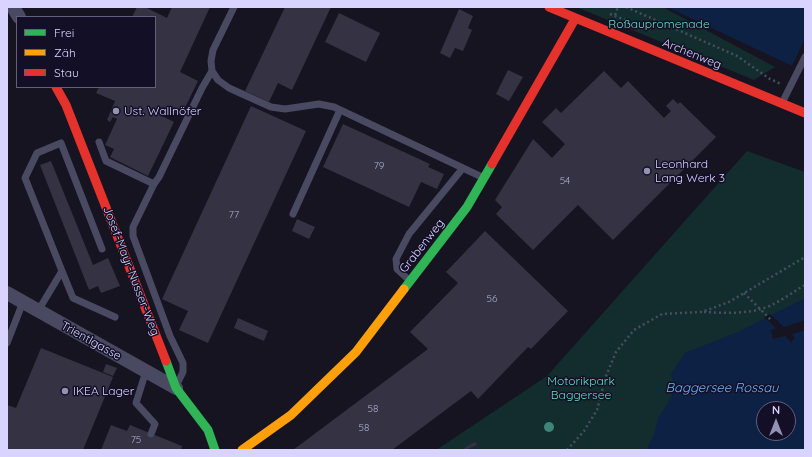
<!DOCTYPE html>
<html>
<head>
<meta charset="utf-8">
<style>
	body { margin:0 }
	#map { position:relative; width:812px; height:457px; overflow:hidden; background:#161421; font-family:Quicksand,sans-serif }
	canvas { display:block }
	.frame { position:absolute; inset:0; border:8px solid #d9d4ff; pointer-events:none }
	.legend { position:absolute; left:16px; top:16px; width:140px; height:72px; box-sizing:border-box; background:#130f26; border:1px solid #625e7d; margin:0; padding:5px 7px; list-style:none; font-size:12px; color:#d9d4ff }
	.legend li { display:flex; align-items:center; gap:8px; height:20px }
	.legend b { width:20px; border:1px solid #625e7d }
	.north { position:absolute; left:756px; top:401px; width:40px; height:40px; box-sizing:border-box; background:#130f26; border:1px solid #625e7d; border-radius:50%; rotate:0deg; font-size:11px; font-weight:700; line-height:16px; text-align:center; color:#d9d4ff }
	.north::after { content:''; display:block; margin:auto; width:14px; height:18px; background:#9591b1; clip-path:polygon(50% 0,100% 100%,50% 72%,0 100%) }
</style>
</head>
<body>
<div id="map">
<canvas width="812" height="457"></canvas>
<div class="frame"></div>
<ul class="legend">
<li><b style="height:5px;background:#30b455"></b>Frei</li>
<li><b style="height:5px;background:#ff9f0a"></b>Zäh</li>
<li><b style="height:5px;background:#e5322d"></b>Stau</li>
</ul>
<div class="north">N</div>
</div>
<script>
const ctx = document.querySelector('canvas').getContext('2d');
ctx.lineJoin = 'round';
function paint(path, color) { ctx.fillStyle = color; ctx.fill(path, 'evenodd'); }
function trace(path, color, width, dash) { ctx.strokeStyle = color; ctx.lineWidth = width; ctx.lineCap = dash ? 'butt' : 'round'; ctx.setLineDash(dash || []); ctx.stroke(path); }
function write(font, color, halo, rows, align = 'center') {
  ctx.font = font + ' Quicksand,sans-serif'; ctx.lineWidth = 3; ctx.setLineDash([]); ctx.textBaseline = 'middle'; ctx.strokeStyle = halo; ctx.fillStyle = color; for (const [text, x, y, turn = 0] of rows) {
    ctx.save(); ctx.translate(x, y); ctx.rotate((+turn || 0) * Math.PI / 180); ctx.textAlign = isNaN(turn) ? turn : align; if (halo) ctx.strokeText(text, 0, 0); ctx.fillText(text, 0, 0); ctx.restore();
  }
}
paint(new Path2D(`
	M576,7H663L775,67L754,80Z
	M747,151L805,172V450H436L547,376ZM764,409H788V433H764Z`), '#132c2d');
paint(new Path2D(`
	M667,7H805V72Z
	M805,298V450H646L654,435L658,418L668,403L675,387L671,374L685,353L738,332ZM764,409H788V433H764Z`), '#0d2144');
paint(new Path2D(`
	M805,38V74L791,68Z
	M770,314L784,327L805,320V330L792,334L795,338L791,342L785,336L773,339L771,330L776,328L764,317Z`), '#161421');
paint(new Path2D(`
	M137,7H145L167,18L172,7H210L180,72L198,81L181,116L163,107L160,115L174,122L148,176L110,157L114,149L105,145L117,119L113,117L110,122L107,120L115,101L96,93L99,87H155V17H132Z
	M285,7H331L292,90L278,83L269,102L245,91Z
	M459,9L473,16L468,28L472,30L463,51L455,48L450,58L440,53Z
	M339,13L380,33L366,62L325,42Z
	M508,70L523,77L509,101L496,94Z
	M604,71L621,88L628,81L664,118L671,111L666,106L673,99L678,104L680,102L716,137L613,240L578,205L533,250L496,214L502,207L495,200L533,139L552,158L565,144L542,122L556,108L561,113Z
	M251,106L306,131L208,343L179,330L188,311L162,299Z
	M343,124L430,164L428,167L444,174L437,189L421,182L409,207L323,167Z
	M51,161L93,265L108,258L120,286L101,293L98,286L89,290L40,165Z
	M297,219L315,227L309,239L292,231Z
	M485,231L568,311L531,349L528,347L478,399L471,391L392,450H293L428,349L410,332L458,283L446,272Z
	M238,318L268,331L264,341L234,328Z
	M41,348L113,377L83,450H7V405L16,408Z
	M106,364L117,368L113,376L103,372Z
	M111,425L127,431L130,425L182,446L181,450H101Z
	M475,442L477,445L465,450L464,448Z`), '#343243');
trace(new Path2D(`
	M626,7L737,56L770,79L781,84
	M610,14L628,21
	M615,15L618,7
	M744,293L771,320
	M704,312C723,313 743,314 761,309C776,305 791,293 805,285
	M567,450L584,431L597,410L606,376L616,352L634,330L662,314L702,312L729,302L805,257`), '#44505f', 2.5, [2, 3]);
trace(new Path2D(`
	M234,7L213,50L211,61L212,71L218,80L229,88L271,107L285,109L319,104L334,107L484,178
	M782,103L805,57
	M99,142L106,161L154,184L133,227V236L170,336L183,363V372L177,384
	M154,184L159,177L202,88L212,71
	M293,214L340,110
	M62,271L73,298L115,317
	M410,281L397,269L396,259L409,234L463,168
	M38,311L62,271L25,178L37,153L61,143L102,249
	M7,343L23,302
	M146,371L136,403L155,424L151,434`), '#4a4962', 7);
trace(new Path2D(`
	M13,7L19,17
	M7,293L176,388`), '#4a4962', 14);
trace(new Path2D(`
	M404,289L467,207L492,164
	M166,361L176,388L208,430L215,450`), '#30b455', 9);
trace(new Path2D(`
	M242,450L291,415L356,352L404,289`), '#ff9f0a', 9);
trace(new Path2D(`
	M549,7L805,113
	M56,87L66,105L166,361
	M492,164L575,19`), '#e5322d', 9);
ctx.fillStyle = '#3e8478';
for (const [x, y] of [
	[549,427]
]) { ctx.beginPath(); ctx.arc(x, y, 5, 0, 2 * Math.PI); ctx.fill(); }
for (const [x, y, r, color] of [
	[116,111,4,"#9591b1"],
	[647,171,4,"#9591b1"],
	[65,391,4,"#9591b1"]
]) { const dot = new Path2D(); dot.arc(x, y, r, 0, 2 * Math.PI); ctx.fillStyle = color; ctx.fill(dot); trace(dot, '#130f26', 1.5); }
write('10px', '#b0acd0', null, [
	["79",379,166],
	["54",565,181],
	["77",234,215],
	["56",492,299],
	["58",373,409],
	["58",364,428],
	["75",136,440]
]);
write('12px', '#5fe0c0', '#130f26', [
	["Roßaupromenade",659,24],
	["Motorikpark",581,381],
	["Baggersee",581,395]
]);
write('12px', '#d9d4ff', '#130f26', [
	["Archenweg",692,54,22],
	["Grabenweg",422,246,-52],
	["Josef-Mayr-Nusser-Weg",131,271,69],
	["Trientlgasse",91,341,29]
]);
write('12px', '#d9d4ff', '#130f26', [
	["Ust. Wallnöfer",124,111],
	["Leonhard",655,164],
	["Lang Werk 3",655,178],
	["IKEA Lager",73,391]
], 'left');
write('italic 13px', '#62b6ff', '#130f26', [
	["Baggersee Rossau",722,388]
]);
</script>
</body>
</html>
